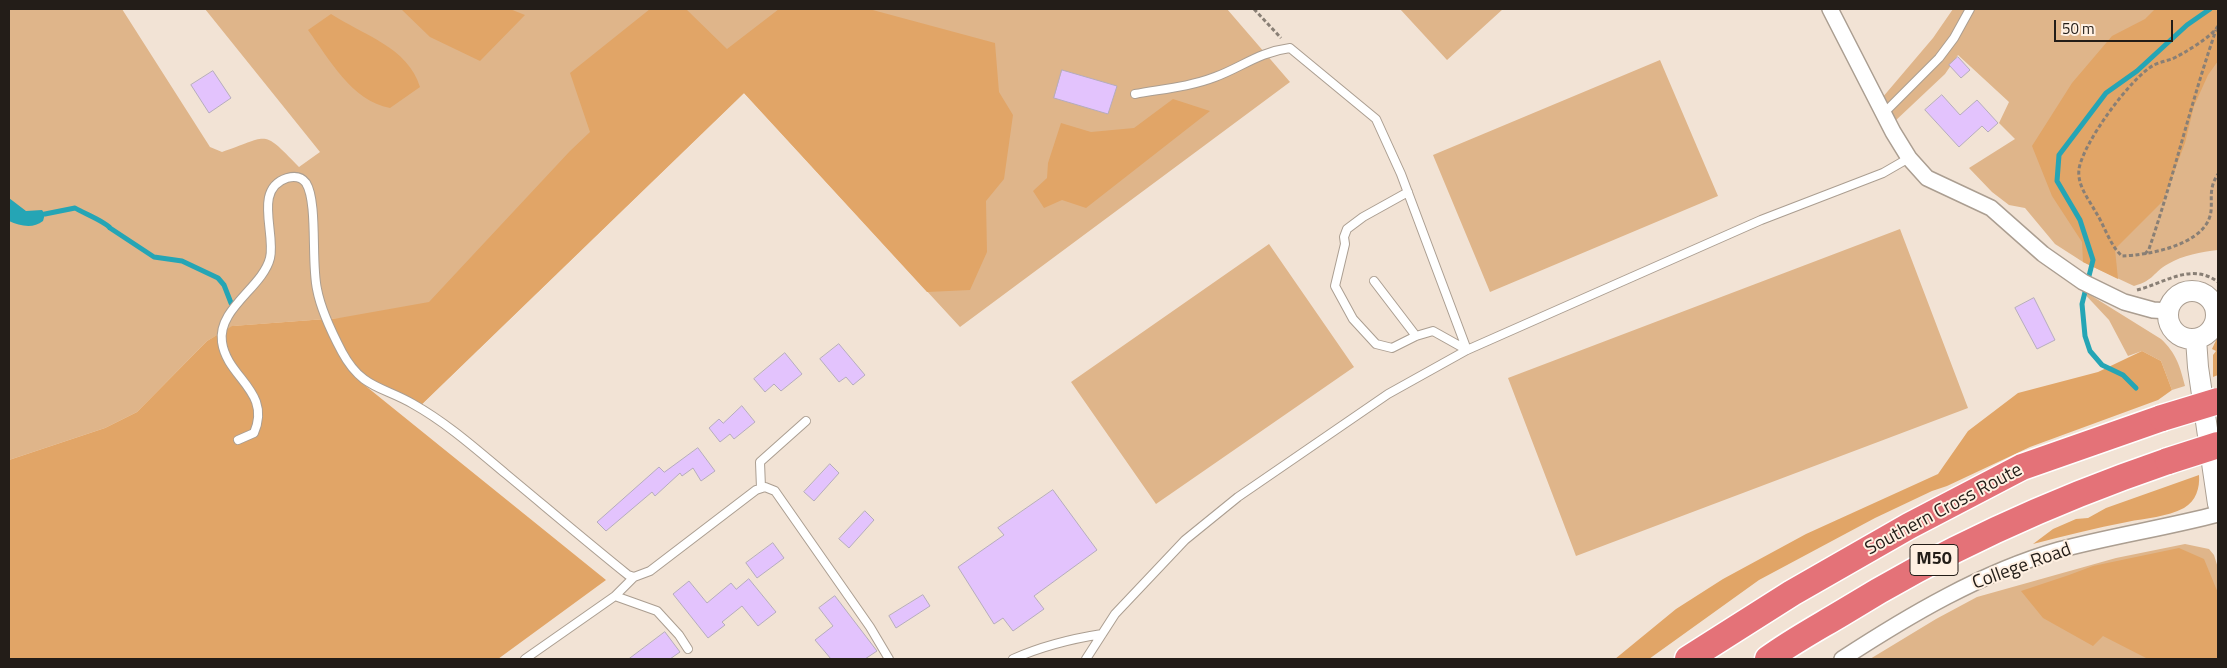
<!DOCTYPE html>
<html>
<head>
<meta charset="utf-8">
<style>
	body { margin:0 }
	#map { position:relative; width:2227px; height:668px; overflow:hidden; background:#f2e3d5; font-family:"Titillium Web",sans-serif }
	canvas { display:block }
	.frame { position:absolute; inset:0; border:10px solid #231d18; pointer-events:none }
	.scale { position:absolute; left:2054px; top:20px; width:119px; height:22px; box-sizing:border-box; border:2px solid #231d18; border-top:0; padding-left:6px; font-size:15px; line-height:18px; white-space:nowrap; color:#231d18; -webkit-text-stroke:4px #fff0e2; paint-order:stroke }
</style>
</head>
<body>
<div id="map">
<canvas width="2227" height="668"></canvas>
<div class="frame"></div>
<div class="scale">50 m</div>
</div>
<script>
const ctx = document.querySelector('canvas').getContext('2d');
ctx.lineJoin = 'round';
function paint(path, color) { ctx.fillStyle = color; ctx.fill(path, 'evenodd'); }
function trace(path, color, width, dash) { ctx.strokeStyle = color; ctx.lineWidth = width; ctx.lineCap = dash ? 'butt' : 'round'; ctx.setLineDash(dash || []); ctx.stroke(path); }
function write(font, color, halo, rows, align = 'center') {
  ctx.font = font + ' "Titillium Web",sans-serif'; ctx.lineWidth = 4; ctx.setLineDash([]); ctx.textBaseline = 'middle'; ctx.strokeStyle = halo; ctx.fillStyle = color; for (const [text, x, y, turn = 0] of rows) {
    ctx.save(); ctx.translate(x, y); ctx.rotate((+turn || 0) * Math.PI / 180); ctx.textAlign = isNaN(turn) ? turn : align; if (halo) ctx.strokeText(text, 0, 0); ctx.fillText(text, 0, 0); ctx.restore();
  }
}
paint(new Path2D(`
	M9,9H122L210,147L222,152C270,136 261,128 299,167L320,152L205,9H1227L1290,82L960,327L744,93L420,406L339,318L233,326L207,341L137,412L105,428L9,460Z
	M1400,9H1503L1447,60Z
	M1953,9H2218V250C2201,252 2183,255 2168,264C2153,272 2155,280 2134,286L2083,262L2055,244L2025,208L2009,205L1992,192L1969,168L2015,139L1999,123L2009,102L1958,55L1945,74L1894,122L1882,98L1933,38Z
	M1660,60L1718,196L1490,292L1433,155Z
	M1900,229L1968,408L1576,556L1508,378Z
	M1269,244L1354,367L1156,504L1071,382Z
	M2079,288L2161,339C2176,353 2180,366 2185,386L2172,390L2161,361L2142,351L2128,356L2109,320Z
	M2185,544L2209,549L2214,555L2218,568V659H1870L1936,619L1977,597L2116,558Z`), '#dfb58a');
paint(new Path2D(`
	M401,9H510L525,15L480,61L430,37Z
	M650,9H686L727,49L779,9H869L995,43L999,92L1013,115L1004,179L986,201L987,252L970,290L927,292L744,93L420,406L357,379L606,580L498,659H9V460L105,428L137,412L207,341L232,326L339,318L429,302L570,151L590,132L570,73Z
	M2155,9H2218V61L2208,75L2194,106L2185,143L2163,201L2115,249L2118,279L2083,262L2082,242L2052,196L2032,146L2072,83L2112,36L2145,19Z
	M331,14C363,35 408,47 420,87L390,108C352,101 329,59 308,30Z
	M1173,99L1210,111L1086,208L1062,200L1044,208L1033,191L1047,178L1048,163L1061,123L1091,132L1134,128Z
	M2218,336V375L2213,377V355L2216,351L2212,349Z
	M2142,351L2161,361L2172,390L2158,400L2030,447L1947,486L1932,491L1875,518L1759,580L1649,659H1615L1676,609L1723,579L1806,534L1938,474L1968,431L2018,393L2098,372Z
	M2199,475C2200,488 2196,501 2184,508C2167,517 2146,518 2127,522C2096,528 2064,536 2033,544L2053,529L2076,519L2088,518L2106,508Z
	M2179,548L2204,559L2218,593V659H2148L2103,636L2093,646L2043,618L2021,591L2069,575L2093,566Z`), '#e1a567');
paint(new Path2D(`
	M9,198L26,211L42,210L45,214L43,221C33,229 20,226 9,221Z`), '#25a5b5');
trace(new Path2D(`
	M45,214L75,208C83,213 106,222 110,228L154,257L182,261L218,278L224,285L231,303
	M2136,388L2123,375L2102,365L2090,351L2085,336L2082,304L2093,260L2080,220L2057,181L2059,155L2106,93L2137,71L2187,25L2210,9`), '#25a5b5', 5);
const building = new Path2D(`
	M1958,57L1970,70L1961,78L1949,65Z
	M1062,70L1117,86L1108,114L1054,98Z
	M213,71L231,98L209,113L191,85Z
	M1942,95L1960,115L1977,100L1998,123L1988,132L1982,126L1959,147L1925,110Z
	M2034,298L2055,340L2037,349L2015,308Z
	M839,344L865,375L853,385L846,377L839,382L820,359Z
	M785,353L802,374L781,391L774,384L765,392L754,379Z
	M742,406L755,422L734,439L730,434L720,442L709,428L719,419L723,423Z
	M698,448L715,471L701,481L693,468L682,476L680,473L655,496L652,492L606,531L597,522L659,467L664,472Z
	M830,464L839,473L814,501L804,492Z
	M1053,490L1097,550L1034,596L1044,609L1013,631L1003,618L994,624L958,567L1004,535L998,528Z
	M865,511L874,520L849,548L839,539Z
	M773,543L784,558L757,578L746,563Z
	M749,579L776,612L758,626L742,606L722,622L725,625L708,638L673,594L689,581L707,603L731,583L736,589Z
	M923,595L930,606L896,628L889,616Z
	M835,596L877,651L865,659H831L815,640L833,626L819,608Z
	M665,632L680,652L670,659H629Z`);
paint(building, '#e3c3fd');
trace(building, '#b5acbc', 1);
const lane = new Path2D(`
	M1135,94C1162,89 1189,87 1215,77C1242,67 1259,52 1290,48L1376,119L1401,174L1467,350
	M1883,114L1939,58L1954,38L1970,9
	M1408,192L1363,217L1347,229L1344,237L1345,244L1335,286L1353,319L1376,344L1392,348L1416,336L1433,331L1467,350
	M1374,281L1416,336
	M238,440L254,433C272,391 227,378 222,342C217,309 263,287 270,258C276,233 253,189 287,178C294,176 301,176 306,183C318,202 311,263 317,289C321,311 332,333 342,352C362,389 382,386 413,404C447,423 476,449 506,474C547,508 587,542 628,575L634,577L650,571L756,490L765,487L775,491L870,627L889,659
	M761,488L760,462L806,421
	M615,596L657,611L679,635L688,649
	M525,659L615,596L634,577
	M1013,659C1042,646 1070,639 1102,634
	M1086,659L1115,614L1185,540L1238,497L1388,394L1467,350L1761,220L1883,173L1909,158`);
const street = new Path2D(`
	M1830,9L1893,132L1909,158L1927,178L1991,208L2043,254L2083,282L2124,302L2153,310L2169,311
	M1842,659C1908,616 1982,572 2059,550C2111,536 2165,528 2218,514`);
const secondary = new Path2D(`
	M2168 315a24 24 0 1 1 48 0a24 24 0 1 1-48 0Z
	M2196,339L2198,367L2218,504`);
const highway = new Path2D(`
	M1688,659L1792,593L1909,526L2022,467L2162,418
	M1768,659C1791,642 1817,628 1842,613C1945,549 2054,500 2168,461`);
trace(lane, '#ab9e91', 10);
trace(street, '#ab9e91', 18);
trace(secondary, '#ab9e91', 22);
trace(highway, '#fff', 29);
trace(new Path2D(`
	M1254,9L1281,38
	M2218,26C2213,36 2183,54 2172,59C2166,61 2160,62 2154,65C2131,77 2083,143 2079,169C2077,185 2088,198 2095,211C2104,224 2110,246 2122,256C2148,255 2198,246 2209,219C2215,204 2206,192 2218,174
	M2145,254L2149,249C2174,176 2191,102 2216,30
	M2137,290C2165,283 2191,262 2218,282`), '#897f75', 3, [4, 2.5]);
trace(lane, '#fff', 8);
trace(street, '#fff', 15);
trace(secondary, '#fff', 20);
trace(highway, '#e47278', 26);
const highwayBridge = new Path2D(`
	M2162,418L2218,401
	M2168,461L2218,445`);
trace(highwayBridge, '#fff', 29, []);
trace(highwayBridge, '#e47278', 26);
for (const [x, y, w] of [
	[1934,560,48]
]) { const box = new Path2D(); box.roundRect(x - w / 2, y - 15.5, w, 31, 4); ctx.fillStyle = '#fff0e2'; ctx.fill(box); trace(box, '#231d18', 1); }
write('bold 18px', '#231d18', null, [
	["M50",1934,560]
]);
write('19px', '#231d18', '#fff0e2', [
	["Southern Cross Route",1944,510,-28],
	["College Road",2022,567,-20]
]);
</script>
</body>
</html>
